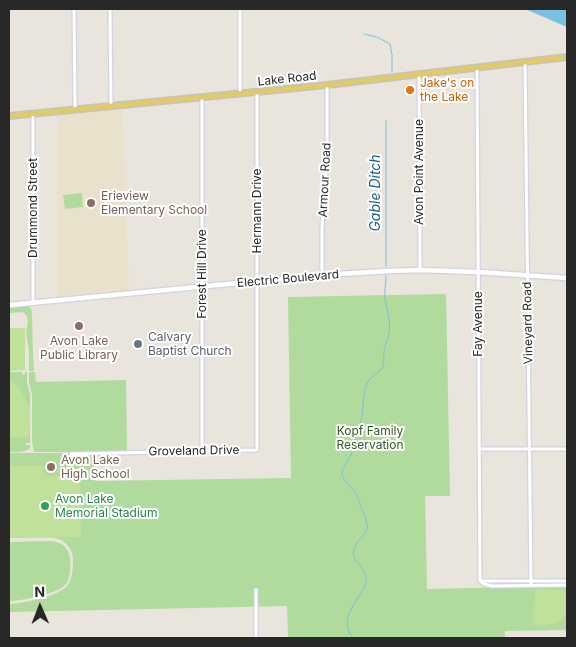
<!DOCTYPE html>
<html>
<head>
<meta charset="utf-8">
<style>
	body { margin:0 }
	#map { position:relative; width:576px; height:647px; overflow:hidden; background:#e9e4dc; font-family:Inter,sans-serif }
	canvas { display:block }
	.frame { position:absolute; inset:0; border:10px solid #282828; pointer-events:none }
	.north { position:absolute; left:15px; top:582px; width:50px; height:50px; -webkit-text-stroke:4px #fff; paint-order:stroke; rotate:359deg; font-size:14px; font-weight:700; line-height:20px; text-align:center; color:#282828 }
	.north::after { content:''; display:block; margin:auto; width:18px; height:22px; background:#282828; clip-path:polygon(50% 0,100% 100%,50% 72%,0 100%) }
</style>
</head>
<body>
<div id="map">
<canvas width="576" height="647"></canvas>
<div class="frame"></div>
<div class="north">N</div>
</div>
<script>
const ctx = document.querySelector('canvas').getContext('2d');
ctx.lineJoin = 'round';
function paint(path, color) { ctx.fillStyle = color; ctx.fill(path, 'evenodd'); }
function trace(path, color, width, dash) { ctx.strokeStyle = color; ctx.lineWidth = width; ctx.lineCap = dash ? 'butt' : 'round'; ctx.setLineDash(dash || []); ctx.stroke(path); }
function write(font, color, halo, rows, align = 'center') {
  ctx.font = font + ' Inter,sans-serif'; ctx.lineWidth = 4; ctx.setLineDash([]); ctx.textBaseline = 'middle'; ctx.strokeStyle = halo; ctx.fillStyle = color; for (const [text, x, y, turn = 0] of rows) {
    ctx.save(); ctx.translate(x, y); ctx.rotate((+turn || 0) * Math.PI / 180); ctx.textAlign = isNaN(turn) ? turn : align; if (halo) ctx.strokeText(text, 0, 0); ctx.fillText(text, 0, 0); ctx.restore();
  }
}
paint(new Path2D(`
	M122,108L129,291L57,298V114Z`), '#e9e1cc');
paint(new Path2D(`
	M82,193L83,207L65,209L63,195Z
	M446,294L450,496H425L427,589L567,586V630L505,631V638H288L287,606L9,612V604C23,603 62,597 69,583C73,576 73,565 73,557C72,549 66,542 59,539C45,535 23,538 9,538V529L43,481V466H9V453H94L95,481L291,478L288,297Z
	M27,305L31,308L32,315L33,355L34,371H29V351L26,332L28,321L27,316L23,312L9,313V307Z
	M9,372H22L23,375H24L25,372H27V382L30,394V414C27,400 21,389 9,380Z
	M29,372H35L36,382L126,380L127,452H34L32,441V394L29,383Z
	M30,419V443H26V445H30V448C24,453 16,452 9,452V437H28Z
	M51,541C69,543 72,556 70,572C69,577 68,583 64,586C55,594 21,601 9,601V542Z`), '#b0db9d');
paint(new Path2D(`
	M9,328H25V370L9,371Z
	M9,380C21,388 30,402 30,417C31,424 28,430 28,437H9Z
	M9,466H43L44,476H80L81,537L9,538Z
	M535,589L567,591V615C557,624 546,627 533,625Z`), '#c0e19a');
paint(new Path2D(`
	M525,9H567V27Z`), '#79c1e1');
trace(new Path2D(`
	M364,34L377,37L390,44L392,55V72
	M386,266V121
	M353,638C333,615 369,595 366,576C364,565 348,560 355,546C359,538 369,534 367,524C365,516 358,498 355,492C351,486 342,480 342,473C342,468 347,464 349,459C353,452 355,442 357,434C359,428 361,422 362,416C364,404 362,389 370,379C374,374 381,372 383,366C385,361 383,356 384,351C385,345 388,339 389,333C391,321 387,310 385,299C384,292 386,284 386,276`), '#79c1e1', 1);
const street = new Path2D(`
	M74,9L75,109
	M110,9L111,106
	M240,9V93
	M525,62L531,585
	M477,67L480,581
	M419,74L420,270
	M202,98V450
	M33,114V302
	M322,275V228L327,158V85
	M479,449H567
	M71,454L257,450V92
	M480,581L484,584L492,586L567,585
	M481,581H567
	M256,638V590`);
const secondary = new Path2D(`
	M9,305L322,275L389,271L420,270L478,272L567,278`);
const primary = new Path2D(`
	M9,116L327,85L567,57`);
trace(street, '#d1d3e0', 5.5);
trace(secondary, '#d1d3e0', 7);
trace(primary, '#c3c3c3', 8);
trace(street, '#fff', 3);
trace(secondary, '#fff', 4.5);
trace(primary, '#e1ca68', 5);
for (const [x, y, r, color] of [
	[410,90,5,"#e8710a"],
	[91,203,5,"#8d6e63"],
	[79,326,5,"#8d6e63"],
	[138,344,5,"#6b7280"],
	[51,467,5,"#8d6e63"],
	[45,506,5,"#2e9e5b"]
]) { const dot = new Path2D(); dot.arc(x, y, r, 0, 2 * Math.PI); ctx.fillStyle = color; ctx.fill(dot); trace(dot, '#fff', 2); }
write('12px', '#282828', '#fff', [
	["Lake Road",287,79,-6],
	["Avon Point Avenue",419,172,-90],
	["Armour Road",325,180,-87],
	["Drummond Street",33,208,-90],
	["Hermann Drive",257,211,-90],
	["Forest Hill Drive",202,274,-90],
	["Electric Boulevard",288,279,-5],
	["Vineyard Road",528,323,-91],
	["Fay Avenue",478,324,-90],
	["Groveland Drive",194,451,-1]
]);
write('12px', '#c56008', '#fff', [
	["Jake's on",420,83],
	["the Lake",420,97]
], 'left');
write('12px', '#785e54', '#fff', [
	["Erieview",101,196],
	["Elementary School",101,210],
	["Avon Lake",79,341,"center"],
	["Public Library",79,355,"center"],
	["Avon Lake",61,460],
	["High School",61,474]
], 'left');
write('12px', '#5b616d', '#fff', [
	["Calvary",148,337],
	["Baptist Church",148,351]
], 'left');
write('12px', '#2b5d21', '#fff', [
	["Kopf Family",370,431],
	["Reservation",370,445]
]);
write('12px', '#27864d', '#fff', [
	["Avon Lake",55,499],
	["Memorial Stadium",55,513]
], 'left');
write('italic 14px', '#1b5f8a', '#fff', [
	["Gable Ditch",376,193,-90]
]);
</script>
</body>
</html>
